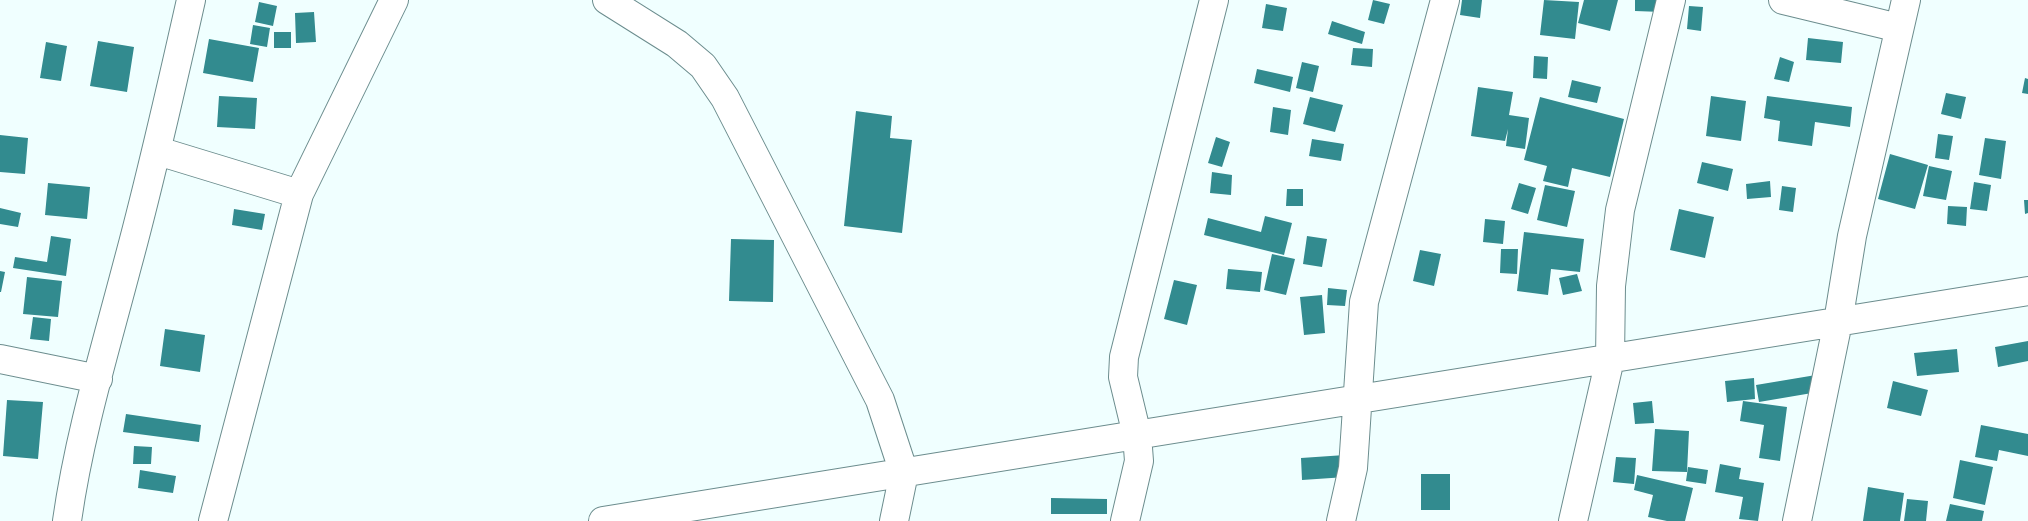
<!DOCTYPE html>
<html>
<head>
<meta charset="utf-8">
<style>
	body { margin:0 }
	canvas { display:block; background:#f0ffff }
</style>
</head>
<body>
<canvas width="2028" height="521"></canvas>
<script>
const ctx = document.querySelector('canvas').getContext('2d');
ctx.lineJoin = 'round';
function paint(path, color) { ctx.fillStyle = color; ctx.fill(path, 'evenodd'); }
function trace(path, color, width, dash) { ctx.strokeStyle = color; ctx.lineWidth = width; ctx.lineCap = dash ? 'butt' : 'round'; ctx.setLineDash(dash || []); ctx.stroke(path); }
paint(new Path2D(`
	M1373,0L1390,4L1384,24L1368,20Z
	M1462,0H1482L1480,18L1460,15Z
	M1544,0L1579,2L1575,39L1540,35Z
	M1584,0H1618L1610,31L1578,23Z
	M1635,0H1663L1662,12L1635,11Z
	M259,2L277,6L273,26L255,22Z
	M1266,4L1287,8L1283,31L1262,28Z
	M1689,6L1703,7L1701,31L1687,29Z
	M314,12L316,42L296,43L295,13Z
	M1332,21L1365,32L1362,44L1328,34Z
	M253,25L270,28L267,47L250,44Z
	M274,32H291V48H274Z
	M1808,38L1843,42L1841,63L1806,60Z
	M209,39L259,48L253,82L203,73Z
	M98,41L134,47L127,92L90,86Z
	M46,42L67,46L61,81L40,78Z
	M1353,48L1373,49L1372,67L1351,65Z
	M1534,56L1548,57L1547,79L1533,78Z
	M1780,57L1794,62L1789,82L1774,79Z
	M1302,62L1319,66L1313,92L1296,88Z
	M1257,69L1293,77L1290,92L1254,83Z
	M2025,78L2028,79V94L2022,93Z
	M1572,80L1601,87L1597,103L1568,97Z
	M1478,87L1513,92L1509,115L1529,118L1525,149L1506,146L1508,129L1505,141L1471,136Z
	M1946,93L1966,97L1961,119L1941,114Z
	M219,96L257,98L255,129L217,127Z
	M1711,96L1746,101L1741,141L1706,136Z
	M1767,96L1852,107L1850,127L1815,122L1812,146L1778,141L1780,121L1764,118Z
	M1310,97L1343,105L1335,132L1303,124Z
	M1540,97L1624,119L1610,177L1572,168L1568,187L1543,181L1547,166L1524,160Z
	M1273,107L1291,110L1288,135L1270,132Z
	M856,111L892,116L890,138L912,140L902,233L844,226Z
	M1938,134L1953,136L1949,160L1935,158Z
	M0,135L28,138L25,174L0,172Z
	M1216,137L1230,142L1222,167L1208,163Z
	M1985,138L2006,141L2001,179L1979,175Z
	M1312,139L1344,144L1341,161L1309,156Z
	M1890,154L1928,165L1915,209L1878,199Z
	M1702,162L1733,169L1728,191L1697,183Z
	M1929,166L1952,171L1946,200L1923,196Z
	M1212,172L1232,175L1231,195L1210,193Z
	M1770,181L1771,197L1747,199L1746,184Z
	M1974,182L1991,185L1987,211L1970,209Z
	M48,183L90,187L87,219L45,215Z
	M1519,183L1536,188L1528,214L1511,209Z
	M1545,185L1575,191L1567,227L1537,220Z
	M1782,186L1796,188L1793,212L1779,210Z
	M1287,189H1303V206H1286Z
	M2024,200H2028V213L2025,214Z
	M1948,206L1967,207L1966,226L1947,224Z
	M0,208L21,213L18,227L0,224Z
	M234,209L265,214L262,230L232,225Z
	M1679,209L1714,217L1705,258L1670,250Z
	M1265,216L1292,223L1284,255L1204,235L1208,218L1261,232Z
	M1485,219L1505,221L1503,244L1483,242Z
	M1524,232L1584,239L1580,272L1551,269L1548,295L1517,291Z
	M51,236L71,239L66,276L13,268L15,257L47,262Z
	M1307,236L1327,239L1322,267L1303,264Z
	M731,239L774,240L773,302L729,301Z
	M1501,249H1518L1517,274L1500,273Z
	M1420,250L1441,254L1434,286L1413,281Z
	M1272,254L1295,259L1286,295L1264,290Z
	M1228,269L1262,272L1260,292L1226,289Z
	M0,271L5,272L1,292H0Z
	M1577,274L1582,291L1563,295L1559,278Z
	M27,277L62,281L58,317L23,314Z
	M1174,280L1197,285L1187,325L1164,319Z
	M1328,288L1347,290L1345,306L1327,305Z
	M1322,295L1325,333L1304,335L1300,297Z
	M33,317L51,319L49,341L30,339Z
	M165,329L205,335L200,372L160,366Z
	M2028,341V361L1998,367L1995,347Z
	M1957,349L1959,372L1917,376L1914,353Z
	M1816,375L1818,392L1759,402L1756,385Z
	M1754,378L1755,399L1727,402L1725,381Z
	M1893,381L1928,390L1921,416L1887,408Z
	M7,400L43,402L38,459L3,456Z
	M1652,401L1654,423L1635,424L1633,403Z
	M1743,401L1787,407L1780,461L1759,458L1764,425L1740,421Z
	M126,414L201,425L199,442L123,432Z
	M1981,425L2028,434V456L1999,450L1997,461L1975,457Z
	M1655,429L1689,431L1687,472L1652,471Z
	M134,446L152,447L151,464H133Z
	M1345,455L1346,477L1302,480L1301,458Z
	M1616,457L1636,458L1634,484L1613,482Z
	M1960,460L1993,467L1985,505L1953,498Z
	M1720,464L1741,468L1739,479L1764,483L1758,521L1739,519L1743,497L1715,492Z
	M1688,467L1708,470L1706,484L1686,481Z
	M140,470L176,476L173,493L138,488Z
	M1421,474H1450V510H1421Z
	M1637,475L1693,488L1685,521H1667L1648,517L1653,495L1634,490Z
	M1868,487L1904,493L1900,521H1863Z
	M1051,498L1107,499V514H1051Z
	M1907,499L1928,501L1926,521H1904Z
	M1950,504L1984,511L1982,521H1946Z`), '#328b8f');
const minor = new Path2D(`
	M607,0L677,44L703,66L725,98L880,400L904,473L894,521
	M1783,0L1899,28
	M158,151L299,194
	M0,359L98,379
	M67,521C79,435 105,350 127,266C151,178 171,89 191,0
	M213,521L299,194L394,0
	M603,521L2028,291
	M1125,521L1139,461L1137,435L1123,377L1124,357L1214,0
	M1341,521L1353,468L1364,302L1445,0
	M1573,521L1610,359L1611,286L1620,210L1671,0
	M1797,521L1838,322L1852,236L1906,0`);
trace(minor, '#6c8d8e', 30);
trace(minor, '#fff', 28);
</script>
</body>
</html>
